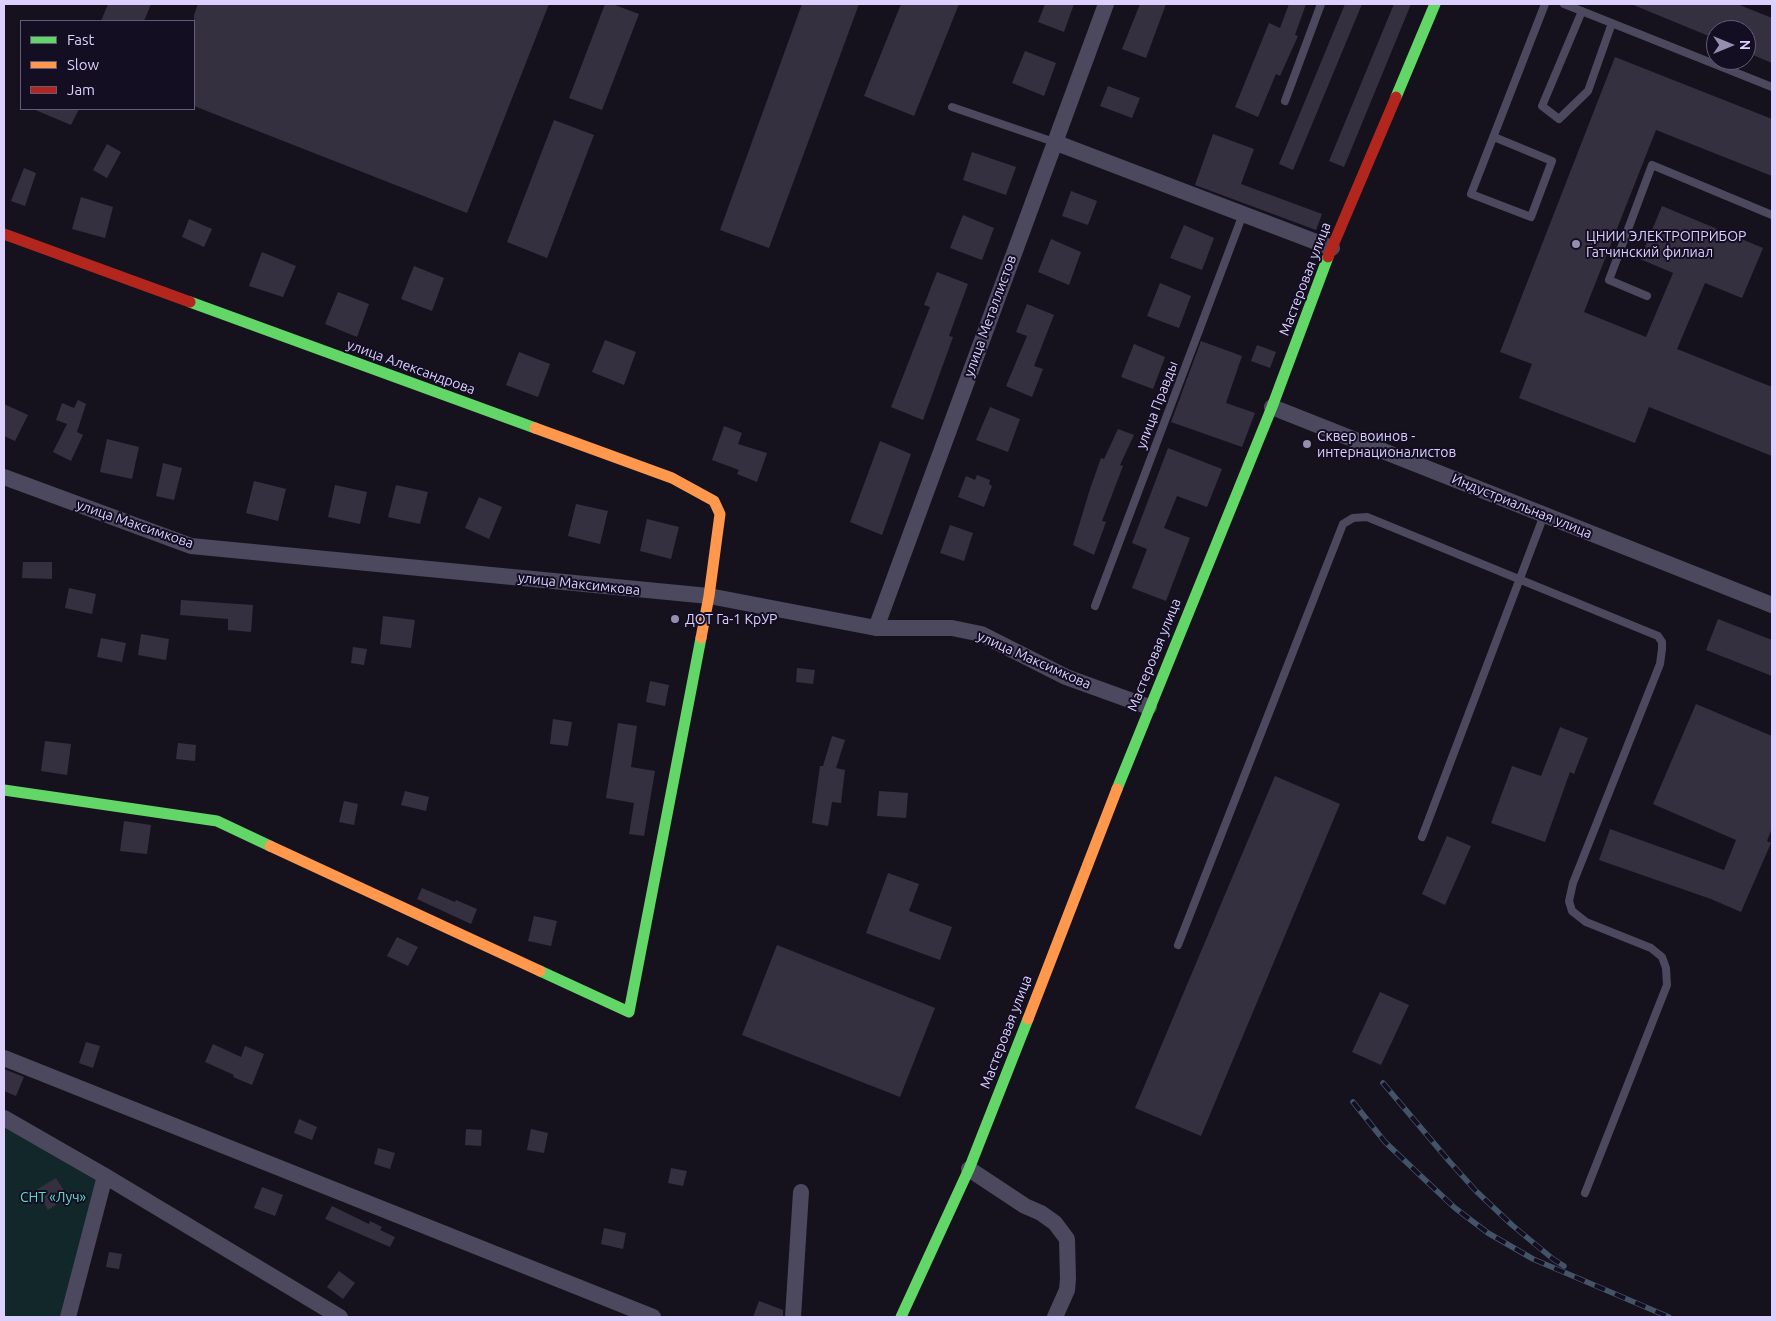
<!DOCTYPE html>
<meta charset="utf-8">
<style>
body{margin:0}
#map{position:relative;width:1776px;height:1321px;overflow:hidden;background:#16121d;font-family:Ubuntu,sans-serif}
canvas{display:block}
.frame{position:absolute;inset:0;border:5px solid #dbd0fe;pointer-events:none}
.legend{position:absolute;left:20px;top:20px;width:175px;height:90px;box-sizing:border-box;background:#140e22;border:1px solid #645c7a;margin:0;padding:6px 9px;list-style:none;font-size:15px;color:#dbd0fe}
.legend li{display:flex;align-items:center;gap:10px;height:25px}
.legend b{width:25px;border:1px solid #645c7a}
.north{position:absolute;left:1706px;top:20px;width:50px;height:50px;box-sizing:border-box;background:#140e22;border:1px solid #645c7a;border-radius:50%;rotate:90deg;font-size:14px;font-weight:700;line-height:20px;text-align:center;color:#dbd0fe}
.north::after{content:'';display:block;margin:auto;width:18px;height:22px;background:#968eaf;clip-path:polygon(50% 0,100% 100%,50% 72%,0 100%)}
</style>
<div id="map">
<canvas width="1776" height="1321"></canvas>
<div class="frame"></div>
<ul class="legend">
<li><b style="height:6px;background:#63d668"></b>Fast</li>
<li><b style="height:6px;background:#ff974d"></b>Slow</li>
<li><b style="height:6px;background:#b3261e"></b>Jam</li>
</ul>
<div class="north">N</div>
</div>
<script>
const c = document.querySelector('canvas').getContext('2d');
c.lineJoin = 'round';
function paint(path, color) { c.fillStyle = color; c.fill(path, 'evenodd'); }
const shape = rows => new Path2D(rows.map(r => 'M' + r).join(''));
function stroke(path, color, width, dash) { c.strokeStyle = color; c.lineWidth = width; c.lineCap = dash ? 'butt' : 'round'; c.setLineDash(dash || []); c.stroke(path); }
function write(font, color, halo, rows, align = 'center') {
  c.font = font + ' Ubuntu,sans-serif'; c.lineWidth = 4; c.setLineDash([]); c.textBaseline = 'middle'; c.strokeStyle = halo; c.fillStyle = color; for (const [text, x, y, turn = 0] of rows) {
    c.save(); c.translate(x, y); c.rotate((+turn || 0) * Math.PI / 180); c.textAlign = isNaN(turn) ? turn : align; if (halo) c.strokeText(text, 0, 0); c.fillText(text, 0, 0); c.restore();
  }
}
paint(shape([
 [4,1110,111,1171,73,1317,4,1317]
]), '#12272a');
paint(shape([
 [108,4,151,4,144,21,101,21],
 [198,4,549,4,467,213,194,106,194,15],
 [605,4,612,4,639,14,602,110,569,98],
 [802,4,859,4,769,248,720,230],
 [901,4,959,4,914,116,864,96],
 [1045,4,1074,4,1064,32,1038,22],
 [1140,4,1166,4,1146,58,1122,49],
 [1289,4,1306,4,1295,35,1298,36,1280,76,1276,74,1258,117,1235,107,1269,23,1280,28],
 [1345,4,1362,4,1293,170,1279,164],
 [1394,4,1411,4,1344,167,1329,161],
 [1631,4,1737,4,1772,18,1772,63,1746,52,1746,30,1716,30,1716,39],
 [1025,51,1056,63,1044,96,1012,83],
 [1615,57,1772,119,1772,176,1656,130,1584,312,1646,337,1673,273,1640,259,1662,206,1763,248,1742,298,1705,283,1677,349,1772,387,1772,456,1649,407,1635,443,1519,398,1532,364,1500,352],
 [1108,86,1140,98,1132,118,1100,106],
 [33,109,79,109,71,125],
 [554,120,594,135,547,258,507,242],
 [1213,134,1254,149,1241,184,1322,214,1316,230,1195,185],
 [107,144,121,152,107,178,93,170],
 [972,152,1016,167,1006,195,963,180],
 [24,168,36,173,25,206,11,201],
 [1071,191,1097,201,1088,225,1062,216],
 [81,197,113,207,105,238,72,229],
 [963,215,994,228,982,260,950,248],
 [189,219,212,229,204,247,182,237],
 [1184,225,1214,238,1202,270,1170,258],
 [1051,239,1081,252,1069,285,1038,272],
 [262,252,296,266,283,297,249,286],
 [414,266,444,278,432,311,401,299],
 [937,272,968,284,949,336,953,337,923,420,891,407,930,307,924,305],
 [1160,283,1191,296,1179,328,1147,316],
 [338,292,369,304,357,337,325,324],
 [1027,304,1054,315,1034,366,1043,369,1032,397,1006,386,1027,336,1016,332],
 [605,340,636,352,624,385,592,372],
 [1201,341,1242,356,1226,403,1255,413,1242,447,1171,422],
 [1134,344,1165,357,1153,389,1121,377],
 [1257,345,1276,352,1270,368,1251,361],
 [519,352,550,364,538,397,506,385],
 [78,400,86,404,77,432,83,435,71,461,53,452,67,424,56,420,62,403,74,408],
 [4,404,28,415,15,441,4,436],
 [990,407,1020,419,1008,452,976,440],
 [724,426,742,433,738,444,767,453,757,482,737,474,739,470,712,460],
 [1118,429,1134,435,1120,465,1123,466,1102,521,1106,522,1094,555,1073,545,1090,489,1101,458,1104,459],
 [107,439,139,447,132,479,100,472],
 [880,441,911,454,882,535,850,522],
 [1168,448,1222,469,1207,507,1177,496,1164,528,1190,538,1166,601,1132,588,1147,549,1132,543],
 [163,463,182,468,174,500,156,496],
 [977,475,990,480,989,484,992,486,984,507,958,497,966,476,975,480],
 [254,481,286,489,278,521,246,513],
 [335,485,367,492,360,524,328,517],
 [396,485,428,492,420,524,388,517],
 [479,497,502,507,489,539,465,528],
 [576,504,608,511,600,544,568,536],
 [647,519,679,527,671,559,640,551],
 [950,525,973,533,964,561,940,553],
 [23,562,52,562,52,579,22,578],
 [69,588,96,594,92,614,65,608],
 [181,600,253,605,251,632,228,630,228,619,180,615],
 [383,616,415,620,411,648,380,644],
 [1718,619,1772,640,1772,676,1706,650],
 [141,634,169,639,166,660,138,655],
 [101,638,126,643,122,662,97,657],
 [353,647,367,649,364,665,351,663],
 [797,668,815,670,813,684,796,682],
 [650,681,669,685,665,706,646,702],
 [1696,704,1772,736,1772,828,1767,841,1771,843,1741,912,1711,899,1599,860,1610,829,1724,870,1736,840,1653,804],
 [553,719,572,722,568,746,550,744],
 [618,723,637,726,631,767,655,771,644,836,629,834,634,803,606,798],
 [1560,727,1588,738,1574,774,1570,772,1545,842,1491,823,1512,766,1541,776],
 [832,736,845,740,836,768,845,770,841,803,832,802,828,826,812,823,820,766,823,766],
 [45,741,71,744,67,775,41,771],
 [178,743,196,745,195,761,176,759],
 [1275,776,1340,804,1201,1136,1135,1108],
 [405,791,429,797,426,811,401,805],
 [879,791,908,793,906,818,877,816],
 [344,801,358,804,354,825,339,822],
 [124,821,151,825,147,854,120,851],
 [1447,836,1471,846,1445,905,1422,894],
 [888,873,919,884,909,911,952,927,940,960,866,933],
 [422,888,455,902,456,900,477,909,471,924,417,899],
 [534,916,557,921,551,946,528,941],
 [397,937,418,947,408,966,387,956],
 [777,945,935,1008,900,1097,742,1035],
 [1380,992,1409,1005,1381,1065,1352,1052],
 [86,1042,100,1046,93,1068,79,1063],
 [213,1044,241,1057,245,1046,264,1054,252,1085,233,1077,234,1075,205,1062],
 [4,1069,24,1077,16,1096,4,1091],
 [299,1119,317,1127,312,1140,294,1133],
 [466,1129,482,1130,481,1146,465,1145],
 [531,1129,548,1133,544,1153,527,1150],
 [378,1148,395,1153,390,1169,374,1164],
 [671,1168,687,1171,683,1186,668,1183],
 [56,1178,68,1197,48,1210,36,1190],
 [262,1187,283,1195,275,1216,254,1208],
 [332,1206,369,1224,370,1221,382,1227,380,1230,395,1237,390,1247,325,1219],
 [604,1228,626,1233,623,1249,601,1244],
 [109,1252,122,1254,119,1269,106,1267],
 [339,1271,355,1283,343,1299,327,1287],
 [759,1301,783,1310,783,1317,753,1317]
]), '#343040');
stroke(shape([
 [1564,4,1772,87],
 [1582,11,1542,106,1559,119,1588,91,1612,23],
 [1285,101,1321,4],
 [952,107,1054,142],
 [1494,137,1552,161,1531,217,1471,194,1545,4],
 [1647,296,1609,280,1652,165,1772,215],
 [1095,606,1243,214],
 [1422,837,1544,515],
 [1178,945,1343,524,1353,518,1367,517,1658,636,1662,642,1662,649,1660,664,1573,883,1569,901,1572,911,1586,922,1651,948,1662,957,1666,968,1667,985,1585,1193]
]), '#4c485e', 8);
stroke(shape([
 [1054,142,1332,248],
 [1272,407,1772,605],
 [4,477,191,546,709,596,876,628,952,628,981,634,1066,677,1149,707],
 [876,628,1106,4],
 [4,1058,653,1317],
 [4,1118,105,1176,340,1317],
 [969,1169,1025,1206,1041,1213,1055,1223,1067,1239,1068,1279,1067,1290,1055,1317],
 [68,1317,105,1176],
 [793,1317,801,1192]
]), '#4c485e', 16);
stroke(shape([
 [1396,97,1435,4],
 [190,302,535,428],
 [1117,789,1272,407,1328,257],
 [4,790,217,821,270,846],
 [540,971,629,1012,701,638],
 [901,1317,969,1169,1028,1019]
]), '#63d668', 11);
stroke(shape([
 [535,428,672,478,714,501,720,514,709,596,701,638],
 [270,846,540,971],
 [1028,1019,1117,789]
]), '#ff974d', 11);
stroke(shape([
 [4,234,190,302],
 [1328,257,1396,97]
]), '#b3261e', 11);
const rail = shape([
 [1383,1083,1449,1161,1476,1191,1512,1225,1553,1259,1564,1266],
 [1353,1102,1385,1142,1422,1177,1455,1208,1488,1233,1533,1259,1669,1317]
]);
stroke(rail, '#445468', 5.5);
stroke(rail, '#140e22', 4, [11]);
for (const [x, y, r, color] of [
 [1576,244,5,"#968eaf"],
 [1307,444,5,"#968eaf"],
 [675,619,5,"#968eaf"]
]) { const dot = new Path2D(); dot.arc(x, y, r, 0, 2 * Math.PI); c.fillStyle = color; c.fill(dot); stroke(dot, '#140e22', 2); }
write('14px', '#dbd0fe', '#140e22', [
 ["ЦНИИ ЭЛЕКТРОПРИБОР",1586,236],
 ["Гатчинский филиал",1586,252],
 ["Сквер воинов -",1317,436],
 ["интернационалистов",1317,452],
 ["ДОТ Га-1 КрУР",685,619]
], 'left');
write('14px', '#dbd0fe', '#140e22', [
 ["Мастеровая улица",1305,279,-69],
 ["улица Металлистов",990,316,-70],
 ["улица Александрова",411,367,20],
 ["улица Правды",1157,405,-69],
 ["Индустриальная улица",1522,506,22],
 ["улица Максимкова",135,524,19],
 ["улица Максимкова",579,584,6],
 ["Мастеровая улица",1154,655,-68],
 ["улица Максимкова",1034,660,24],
 ["Мастеровая улица",1006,1032,-69]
]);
write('14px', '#5edcca', '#140e22', [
 ["СНТ «Луч»",53,1197]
]);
</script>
